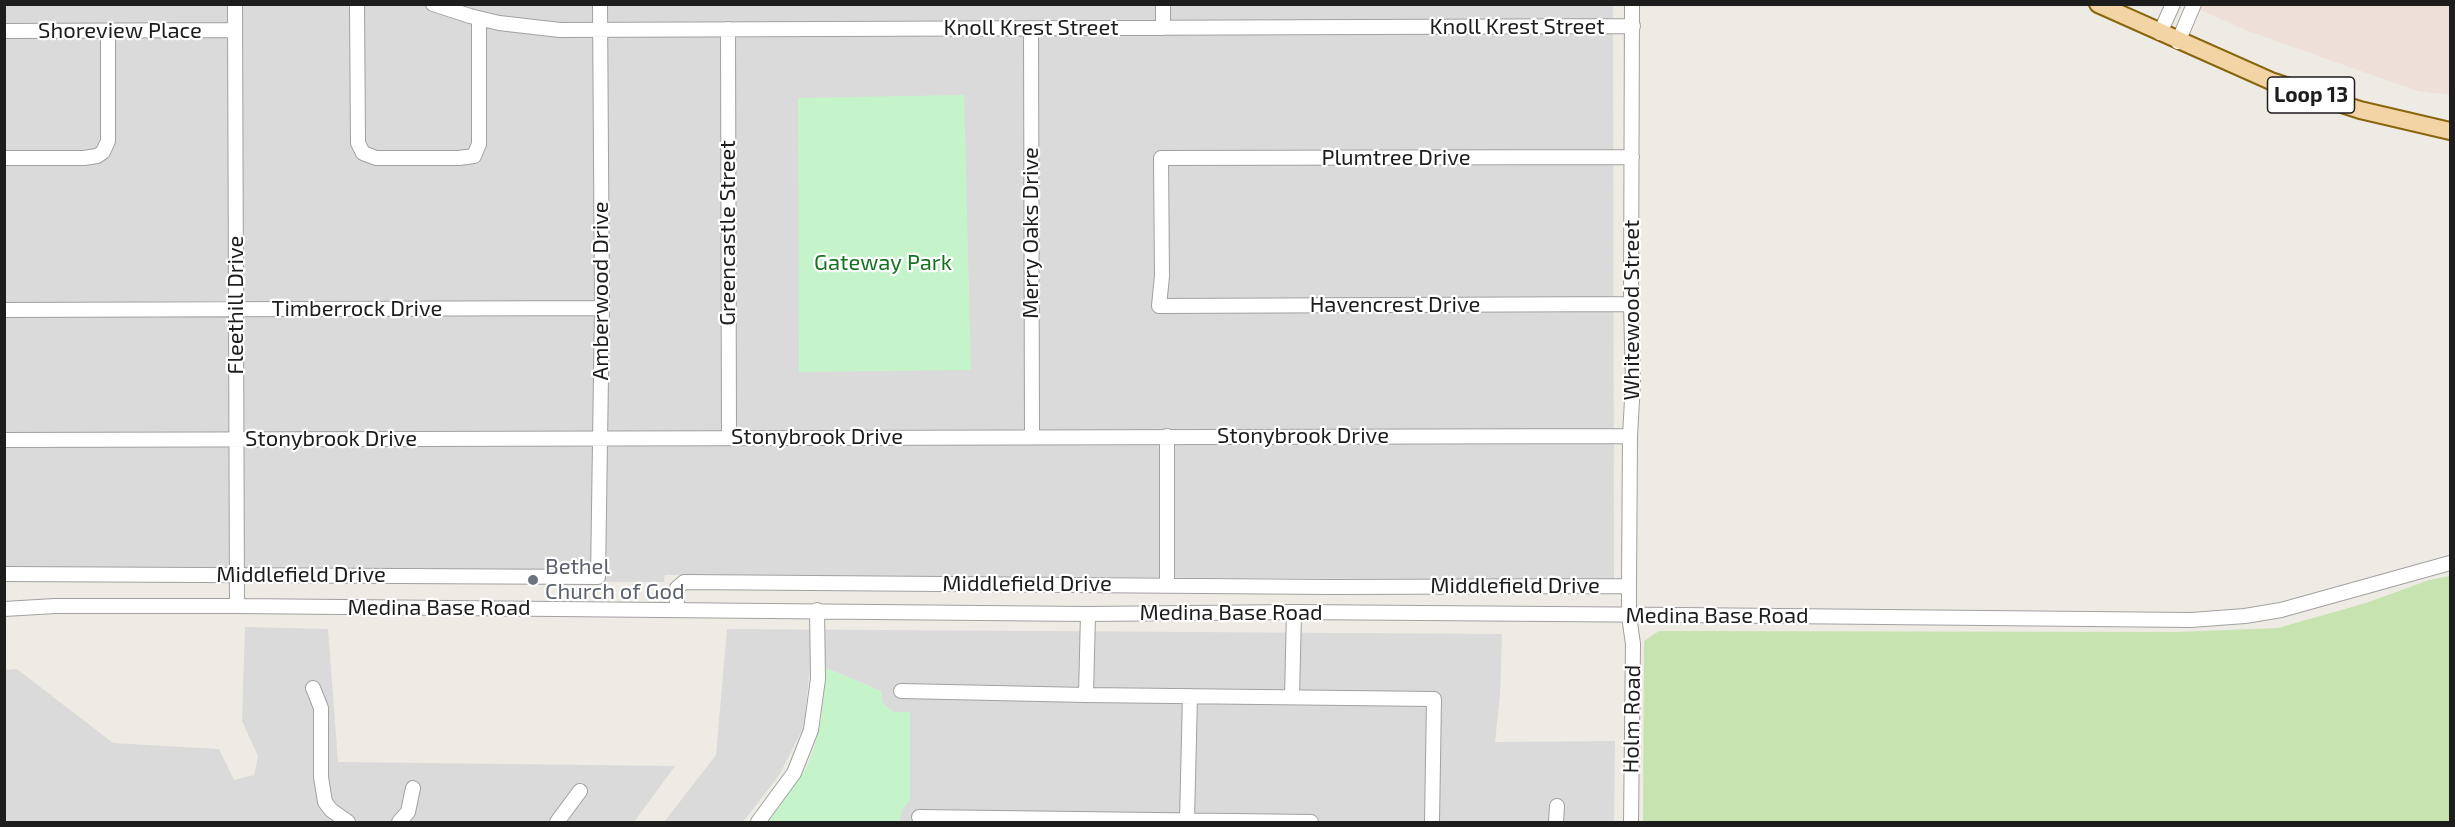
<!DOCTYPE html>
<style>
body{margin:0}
#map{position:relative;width:2455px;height:827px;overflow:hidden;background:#eeebe4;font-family:"Exo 2",sans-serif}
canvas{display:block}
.frame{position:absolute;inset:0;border:6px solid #1d1d1d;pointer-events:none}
</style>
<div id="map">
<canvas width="2455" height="827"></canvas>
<div class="frame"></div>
</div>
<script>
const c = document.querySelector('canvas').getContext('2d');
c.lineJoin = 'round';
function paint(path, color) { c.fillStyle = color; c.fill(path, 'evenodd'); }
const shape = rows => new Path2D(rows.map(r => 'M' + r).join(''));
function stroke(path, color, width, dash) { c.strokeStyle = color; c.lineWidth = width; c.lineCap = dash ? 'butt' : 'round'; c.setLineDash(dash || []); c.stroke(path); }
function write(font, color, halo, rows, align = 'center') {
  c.font = font + ' "Exo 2",sans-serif'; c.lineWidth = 4.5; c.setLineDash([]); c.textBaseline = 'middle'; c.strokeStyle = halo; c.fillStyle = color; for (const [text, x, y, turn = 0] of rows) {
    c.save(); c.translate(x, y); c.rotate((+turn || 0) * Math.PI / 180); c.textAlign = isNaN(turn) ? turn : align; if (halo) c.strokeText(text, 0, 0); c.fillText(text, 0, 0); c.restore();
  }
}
paint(shape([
 [5,5,1613,5,1614,580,665,575,664,582,5,580],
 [245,627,328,629,338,762,675,766,634,822,5,822,5,670,17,669,113,743,219,749,234,780,254,775,258,756,242,721],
 [727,629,1502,634,1500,695,1495,742,1615,741,1614,822,899,822,902,809,901,714,893,712,887,708,882,702,881,691,826,668,810,667,804,726,780,774,743,822,664,822,716,755]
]), '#dbdada');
paint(shape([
 [2189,5,2450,5,2450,95,2417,91,2248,31]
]), '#eedfd9');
paint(shape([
 [2450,576,2450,822,1643,822,1644,641,1659,631,2176,632,2278,628,2366,603,2429,580]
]), '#c7e3af');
paint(shape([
 [964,95,971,370,799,372,798,98],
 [826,668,881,691,882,702,893,712,910,712,910,800,902,809,899,822,768,822,806,768,813,751,821,721]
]), '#c5f4ca');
const minor = shape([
 [235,4,237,606],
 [357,4,358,143,363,153,376,158,459,158,474,156,479,144,479,19],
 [433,4,470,16,499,23,560,30,1633,26],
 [1031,28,1032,437],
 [1163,28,1163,4],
 [728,29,729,437],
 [4,31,235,30],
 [2160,33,2173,4],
 [2178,42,2194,4],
 [4,158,84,158,97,156,103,152,108,141,108,31],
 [1631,304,1159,306,1162,276,1161,158,1632,157],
 [4,310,602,308],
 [4,440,1630,436],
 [4,574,598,577,602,308,600,4],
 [1167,585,1167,436],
 [4,609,55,606,237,606,1088,614,1294,612,1678,615,2191,620,2245,616,2281,610,2450,563],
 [677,609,677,588,684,582,1332,587,1629,586],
 [313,688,321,708,321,777,325,802,331,810,348,822],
 [901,691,1086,695,1434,699,1432,822],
 [1086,695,1088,614],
 [1292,697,1294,612],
 [919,817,1311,822],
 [1187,820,1190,696],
 [399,822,408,812,413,788],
 [557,822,580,791],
 [758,822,794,773,811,730,818,679,817,610],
 [1556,822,1557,806],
 [1631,822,1633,644,1629,616,1629,586,1630,436,1633,382,1631,304,1632,4]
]);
const major = shape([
 [2098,4,2271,81,2360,110,2450,131]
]);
stroke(minor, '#a1a1a1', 16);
stroke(major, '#89650e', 20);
stroke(minor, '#fff', 14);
stroke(major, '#f3d4a4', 16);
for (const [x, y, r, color] of [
 [533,580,6,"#6b7280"]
]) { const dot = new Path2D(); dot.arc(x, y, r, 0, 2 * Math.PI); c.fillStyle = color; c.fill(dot); stroke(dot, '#fff', 2); }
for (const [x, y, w] of [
 [2311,95,87]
]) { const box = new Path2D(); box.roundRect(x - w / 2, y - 18, w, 36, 4.5); c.fillStyle = '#fff'; c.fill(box); stroke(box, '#1d1d1d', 1.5); }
write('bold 21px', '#1d1d1d', null, [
 ["Loop 13",2311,95]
]);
write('22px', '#1d1d1d', '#fff', [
 ["Knoll Krest Street",1517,27],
 ["Knoll Krest Street",1031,28],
 ["Shoreview Place",120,31],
 ["Plumtree Drive",1396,158],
 ["Greencastle Street",728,233,-90],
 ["Merry Oaks Drive",1031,233,-90],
 ["Amberwood Drive",601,291,-90],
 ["Fleethill Drive",236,305,-90],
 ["Havencrest Drive",1395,305],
 ["Timberrock Drive",357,309],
 ["Whitewood Street",1632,310,-90],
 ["Stonybrook Drive",1303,436],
 ["Stonybrook Drive",817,437],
 ["Stonybrook Drive",331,439],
 ["Middlefield Drive",301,575],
 ["Middlefield Drive",1027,584],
 ["Middlefield Drive",1515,586],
 ["Medina Base Road",439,608],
 ["Medina Base Road",1231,613],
 ["Medina Base Road",1717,616],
 ["Holm Road",1632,719,-89]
]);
write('22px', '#167121', '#fff', [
 ["Gateway Park",883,263]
]);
write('22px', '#5b616d', '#fff', [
 ["Bethel",545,567],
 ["Church of God",545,592]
], 'left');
</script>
